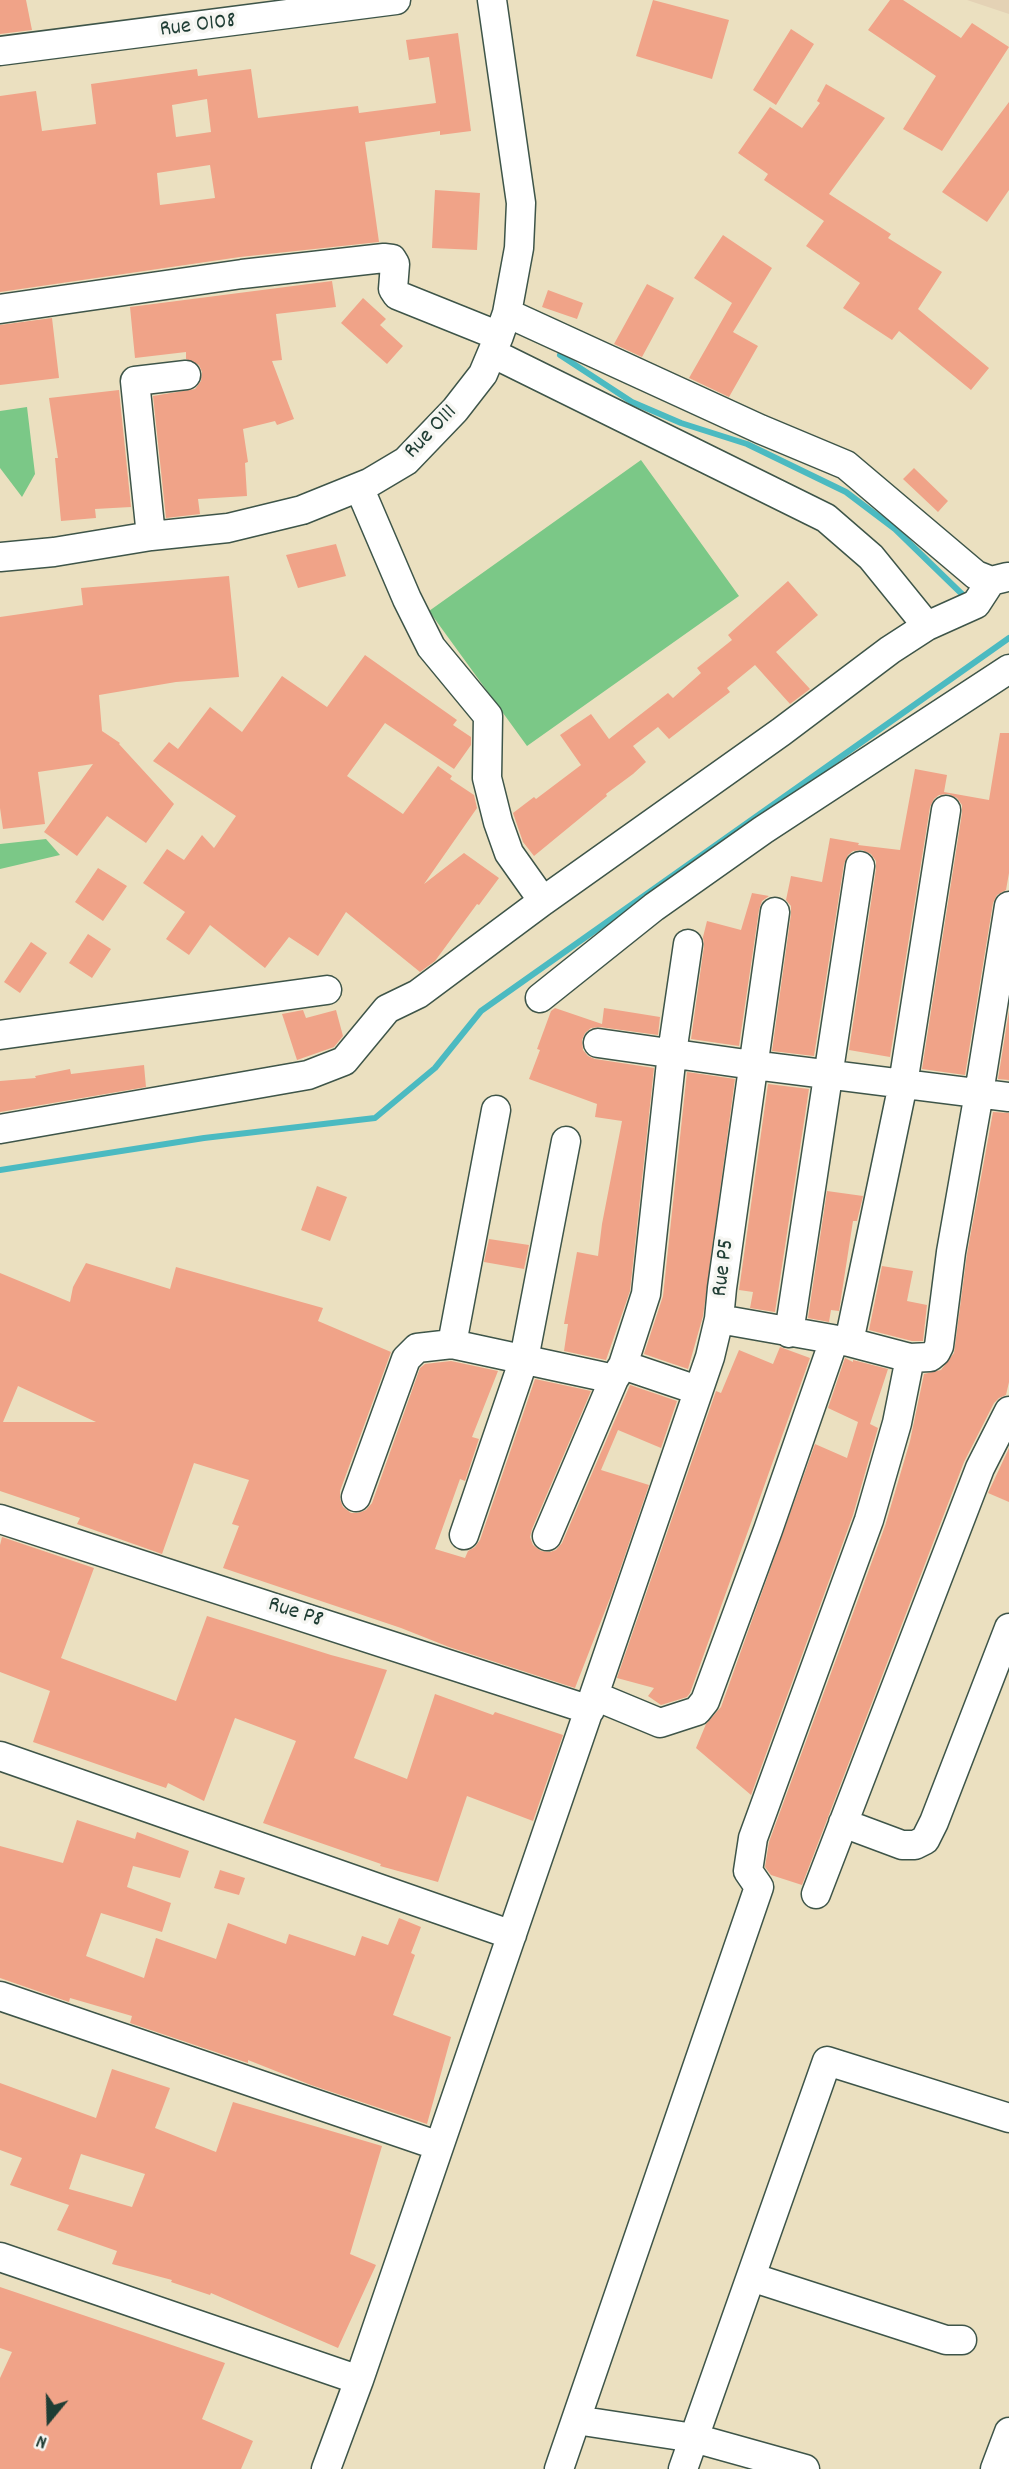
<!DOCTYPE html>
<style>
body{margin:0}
#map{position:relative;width:1009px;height:2469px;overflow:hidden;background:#ebe0c0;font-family:Dekko,sans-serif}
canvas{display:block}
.north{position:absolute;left:14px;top:2385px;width:70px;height:70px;-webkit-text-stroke:5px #f6f6f2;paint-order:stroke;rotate:199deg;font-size:19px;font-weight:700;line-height:28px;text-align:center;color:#1f3d34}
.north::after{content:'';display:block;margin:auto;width:24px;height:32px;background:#1f3d34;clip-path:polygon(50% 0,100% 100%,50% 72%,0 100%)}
</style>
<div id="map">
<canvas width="1009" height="2469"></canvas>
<div class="north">N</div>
</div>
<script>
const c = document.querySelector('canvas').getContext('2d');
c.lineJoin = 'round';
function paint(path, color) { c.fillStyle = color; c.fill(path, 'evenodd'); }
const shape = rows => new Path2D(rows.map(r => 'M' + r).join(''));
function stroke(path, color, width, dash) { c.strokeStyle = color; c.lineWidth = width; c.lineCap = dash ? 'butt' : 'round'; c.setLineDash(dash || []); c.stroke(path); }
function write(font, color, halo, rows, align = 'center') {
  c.font = font + ' Dekko,sans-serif'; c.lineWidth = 7; c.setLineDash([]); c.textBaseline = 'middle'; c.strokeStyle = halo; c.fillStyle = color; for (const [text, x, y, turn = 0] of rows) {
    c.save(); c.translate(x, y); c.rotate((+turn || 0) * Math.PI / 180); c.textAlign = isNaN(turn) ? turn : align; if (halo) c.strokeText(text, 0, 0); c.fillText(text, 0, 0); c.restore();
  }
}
paint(shape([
 [967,0,1009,0,1009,14]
]), '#e4d2b5');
paint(shape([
 [27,407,35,474,22,497,0,468,0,411],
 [641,460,739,596,527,746,429,611],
 [46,839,60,855,0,869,0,844]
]), '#7bc887');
stroke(shape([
 [560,355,632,402,681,423,747,444,846,492,895,529,965,597],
 [0,1170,204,1138,375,1118,435,1068,481,1011,1009,638]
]), '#4bbac1', 6);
paint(shape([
 [0,0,26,0,32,30,0,34],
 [653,0,729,20,712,79,636,56],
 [890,0,903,0,961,38,972,23,1009,47,942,151,903,129,936,76,868,30],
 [791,29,814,44,776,105,753,90],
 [458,33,471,131,440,135,440,131,365,142,379,242,240,257,0,292,0,96,36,91,42,131,96,124,91,84,197,69,198,76,251,69,258,118,358,106,359,113,436,103,429,57,409,60,406,40],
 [207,99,211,132,176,137,172,105],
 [210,165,215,198,160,205,157,173],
 [826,84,885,118,829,194,891,234,888,238,942,272,918,309,989,368,971,390,899,331,892,340,843,308,860,283,806,246,824,221,764,180,768,174,738,153,770,107,802,128,820,103,817,101],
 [1009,102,1009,190,987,222,942,192],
 [435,190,480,193,477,250,432,248],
 [723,235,772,268,733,332,758,346,729,397,689,378,732,303,694,278],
 [332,281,336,307,276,314,282,360,272,361,294,419,277,425,275,421,243,429,248,462,245,463,247,496,198,499,200,514,166,518,153,396,195,389,201,381,202,372,199,365,186,359,186,352,135,358,130,307],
 [647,284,674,298,642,357,614,344],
 [548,290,583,303,577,319,542,307],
 [363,298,386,319,380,325,403,346,387,364,341,323],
 [52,318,59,378,0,385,0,325],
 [119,390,131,507,95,509,96,518,61,521,55,458,58,458,49,398],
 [914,468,948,501,938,512,903,479],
 [336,544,346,576,298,588,286,555],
 [229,576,239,677,176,682,99,695,102,731,120,743,119,744,174,804,146,843,107,816,77,856,44,832,93,764,38,772,45,824,3,829,0,808,0,617,83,605,81,588],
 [788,581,818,615,776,652,810,689,790,704,755,665,727,688,730,692,669,739,658,727,633,746,646,762,633,774,606,794,607,796,534,856,523,842,513,813,534,797,536,799,581,765,560,735,591,714,609,739,668,693,673,698,701,673,697,668,732,640,728,635],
 [365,655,457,720,453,725,471,737,471,745,454,769,385,723,347,776,403,814,438,766,452,776,450,779,474,795,477,808,424,884,464,853,499,878,479,905,477,904,435,961,420,972,346,912,318,956,289,937,265,968,210,925,189,955,166,939,185,912,143,883,167,849,184,860,202,835,214,848,236,816,153,761,169,742,178,749,210,707,242,732,282,676,327,707],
 [1000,733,1009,733,1009,873,1006,890,997,895,993,903,965,1075,922,1069,962,813,962,805,957,798,948,794,939,795,934,799,930,807,890,1057,849,1050,876,869,876,861,871,854,862,850,853,851,848,855,844,864,814,1056,772,1051,791,914,791,906,786,900,791,876,822,882,830,838,859,843,858,845,900,850,915,769,947,775,944,792,989,800],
 [98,868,127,886,103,921,75,902],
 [752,893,769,896,762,901,759,910,739,1046,691,1039,704,946,703,937,707,921,741,930],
 [88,934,111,949,92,978,69,963],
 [31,942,47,953,20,993,4,982],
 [555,1008,602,1024,604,1008,660,1017,658,1035,600,1027,591,1028,585,1033,582,1040,583,1050,588,1056,595,1059,654,1068,630,1291,606,1360,564,1351,568,1324,564,1324,577,1252,598,1256,602,1224,622,1121,595,1117,597,1104,529,1079,540,1050,537,1049,551,1011],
 [303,1010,306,1018,336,1010,343,1036,334,1047,297,1060,282,1014],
 [1009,1011,1009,1080,998,1079],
 [144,1065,146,1087,0,1112,0,1081,36,1078,35,1076,70,1069,71,1074],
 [687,1072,735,1079,703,1316,688,1369,644,1354,663,1296],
 [768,1084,809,1089,775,1312,750,1308,753,1292,739,1290],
 [993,1112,1009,1113,1009,1382,1006,1395,999,1398,994,1403,964,1462,802,1885,771,1875,765,1867,769,1842,885,1526,910,1441,924,1374,941,1370,954,1353,967,1254],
 [317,1186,347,1197,330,1241,301,1230],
 [827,1191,863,1196,857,1221,853,1221,839,1311,831,1310,829,1322,808,1318],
 [489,1239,529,1245,524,1269,484,1262],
 [86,1263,170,1289,176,1267,323,1308,318,1321,391,1352,340,1491,340,1499,343,1507,351,1513,358,1513,366,1510,372,1503,420,1368,425,1364,451,1361,498,1371,472,1437,479,1439,465,1481,460,1479,435,1549,465,1558,468,1551,475,1547,480,1540,535,1379,591,1391,532,1529,530,1537,533,1545,541,1551,550,1552,556,1550,562,1543,630,1385,677,1401,661,1448,618,1430,601,1470,649,1485,612,1593,575,1688,449,1647,401,1628,223,1568,239,1526,232,1524,249,1480,194,1463,162,1554,77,1524,80,1518,0,1491,0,1273,70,1302,73,1287],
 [18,1386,96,1422,3,1422],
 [882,1266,913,1271,907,1301,927,1305,923,1341,912,1341,869,1330],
 [780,1347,810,1358,690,1693,687,1697,661,1705,648,1696,654,1688,617,1678,716,1391,721,1393,739,1350,773,1364],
 [845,1358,853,1362,853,1360,888,1369,870,1424,878,1428,853,1515,751,1795,696,1748,706,1724,721,1707,815,1444,847,1458,858,1422,828,1408],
 [1009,1448,1009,1502,988,1493],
 [2,1537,94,1568,61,1658,176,1701,207,1616,331,1655,387,1670,354,1758,407,1779,435,1694,493,1715,495,1712,563,1735,533,1821,467,1796,438,1882,380,1866,381,1864,263,1823,296,1741,235,1718,204,1801,168,1783,166,1788,33,1742,50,1691,0,1672,0,1545],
 [77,1820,135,1839,137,1832,189,1851,180,1878,133,1866,127,1887,171,1903,162,1932,101,1913,86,1956,144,1978,156,1938,216,1959,228,1923,286,1944,289,1934,355,1956,362,1936,388,1945,399,1918,421,1927,411,1953,415,1955,393,2015,451,2037,427,2124,311,2085,248,2060,248,2063,130,2023,132,2016,70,1998,69,2002,0,1978,0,1846,63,1863],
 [220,1870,245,1878,239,1895,214,1888],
 [112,2069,170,2088,155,2128,216,2152,233,2102,382,2146,350,2254,376,2265,338,2348,211,2293,210,2295,171,2282,172,2280,112,2264,117,2251,57,2230,69,2205,10,2185,22,2158,0,2150,0,2083,96,2118],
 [81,2154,145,2174,132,2207,69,2189],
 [0,2287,225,2363,202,2419,253,2441,241,2469,0,2469,0,2378,12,2352,0,2348]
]), '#f0a388');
const minor = shape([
 [0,51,396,0],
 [0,309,242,274,384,258,392,259,395,264,393,289,397,295,499,336],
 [507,313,760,429,846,465,976,575,991,581,1007,577],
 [492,353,826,518,871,557,927,626],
 [359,487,407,599,431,647,488,716,487,778,498,822,509,853,543,901],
 [151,536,135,381,186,375],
 [0,557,54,552,151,536,228,528,302,510,369,483,406,461,455,410,483,374,499,336,507,313,519,248,521,203,492,0],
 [540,998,654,907,763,830,1009,669],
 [0,1035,327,990],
 [598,1043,753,1065,1009,1097],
 [0,1129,308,1075,344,1061,387,1009,418,994,543,901,781,732,890,650,927,626,976,604,991,581],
 [719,1319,849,1342,910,1358,930,1357,936,1352,939,1346,951,1252,979,1093,1009,906],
 [789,1333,860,866],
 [849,1342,903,1084,946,810],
 [452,1344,496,1110],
 [623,1365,646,1294,672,1053,688,944],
 [356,1497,406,1359,417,1348,452,1344,614,1379,623,1365,697,1390],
 [0,1519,590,1710],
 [464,1535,524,1359,566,1141],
 [547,1536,614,1379],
 [595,1696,660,1723,697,1711,705,1701,768,1530,834,1340],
 [0,1756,512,1935],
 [843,1823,902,1845,915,1845,925,1840,934,1822,1009,1628],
 [816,1894,980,1468,1009,1411],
 [0,1996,439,2146],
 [0,2257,359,2380],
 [751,2277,946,2340,962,2340],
 [576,2420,694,2438,805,2469],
 [326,2469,359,2380,710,1357,719,1319,722,1288,775,912],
 [559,2469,759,1887,748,1871,753,1838,869,1520,897,1423,910,1358],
 [683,2469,827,2061,1009,2118],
 [995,2469,1009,2432]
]);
stroke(minor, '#3e5549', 31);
stroke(minor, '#fff', 28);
write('23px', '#1f3d34', '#f6f6f2', [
 ["Rue O108",198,27,-7],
 ["Rue O111",432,433,-46],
 ["Rue P5",725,1268,-83],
 ["Rue P8",295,1614,18]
]);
</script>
